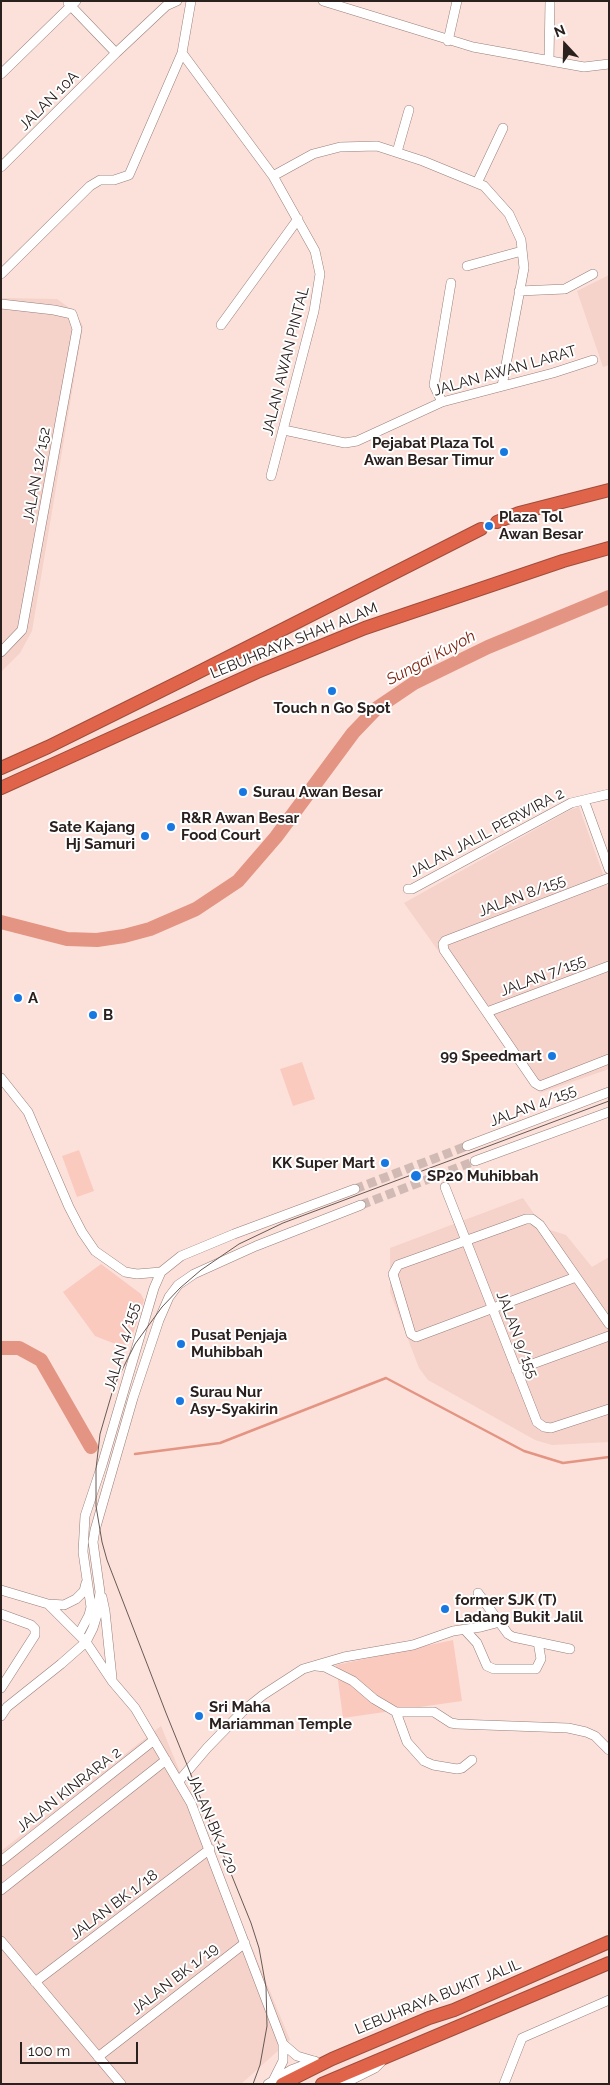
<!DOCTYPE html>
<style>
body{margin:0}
#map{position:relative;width:610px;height:2085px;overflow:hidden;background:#fce1da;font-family:Raleway,sans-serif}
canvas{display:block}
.frame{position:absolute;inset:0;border:2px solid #2a201e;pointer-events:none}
.north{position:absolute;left:540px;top:20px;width:50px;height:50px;-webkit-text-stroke:4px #fff;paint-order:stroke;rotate:339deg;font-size:14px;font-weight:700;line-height:20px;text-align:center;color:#2a201e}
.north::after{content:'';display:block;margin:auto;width:18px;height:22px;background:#2a201e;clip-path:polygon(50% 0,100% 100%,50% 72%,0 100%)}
.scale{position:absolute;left:20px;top:2042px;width:118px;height:22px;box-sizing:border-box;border:2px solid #2a201e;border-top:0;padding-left:6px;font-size:15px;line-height:18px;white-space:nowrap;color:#2a201e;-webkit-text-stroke:4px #fff;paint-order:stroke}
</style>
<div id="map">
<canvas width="610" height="2085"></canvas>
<div class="frame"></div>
<div class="north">N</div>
<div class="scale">100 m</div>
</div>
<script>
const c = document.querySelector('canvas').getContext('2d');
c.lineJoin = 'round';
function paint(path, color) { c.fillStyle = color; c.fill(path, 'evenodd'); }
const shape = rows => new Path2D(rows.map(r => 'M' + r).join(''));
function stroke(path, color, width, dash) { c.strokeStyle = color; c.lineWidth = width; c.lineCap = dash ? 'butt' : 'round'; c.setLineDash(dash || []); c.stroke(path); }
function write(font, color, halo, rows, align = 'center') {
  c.font = font + ' Raleway,sans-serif'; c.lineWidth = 4; c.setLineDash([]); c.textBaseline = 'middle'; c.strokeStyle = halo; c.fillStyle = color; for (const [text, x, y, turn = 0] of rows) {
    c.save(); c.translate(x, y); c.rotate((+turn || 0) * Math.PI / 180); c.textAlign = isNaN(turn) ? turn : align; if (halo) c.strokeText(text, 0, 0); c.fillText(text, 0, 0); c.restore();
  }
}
paint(shape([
 [609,275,609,365,603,367,577,291],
 [1,298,57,299,75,312,83,326,32,631,20,653,1,672],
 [579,807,609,891,609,1069,540,1093,404,903,570,810],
 [523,1198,544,1228,566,1235,592,1267,609,1257,609,1442,552,1445,535,1440,428,1380,419,1368,390,1292,390,1248],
 [161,1726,290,2040,241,2084,1,2084,1,1851]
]), '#f5d2ca');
paint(shape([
 [302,1062,315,1099,293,1106,280,1069],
 [79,1150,94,1191,77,1197,62,1156],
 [101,1264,141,1294,144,1300,131,1340,123,1347,95,1336,63,1292],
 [453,1640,462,1701,343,1718,336,1665]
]), '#facabf');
stroke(shape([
 [135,1454,220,1443,386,1378,524,1451,563,1463,609,1457]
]), '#e39482', 2.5);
stroke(shape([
 [1,922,67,939,97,940,124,936,150,929,196,909,238,881,276,837,353,733,377,708,414,683,488,647,609,597],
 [1,1348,19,1348,41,1360,91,1447]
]), '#e39482', 14);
stroke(shape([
 [355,1189,467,1146],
 [361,1205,475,1161]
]), '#d2bab4', 9, [9, 4.5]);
const minor = shape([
 [323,1,473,47,584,67,609,64],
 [68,3,116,53],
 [448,41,457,1],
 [182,53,273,176,315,251,320,274,314,311,271,476],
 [549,61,550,1],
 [1,74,76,1],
 [397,152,409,110],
 [1,167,116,53,166,6,177,1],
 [273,176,313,154,340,147,377,146,423,161,484,186,509,214,521,240,524,268,502,386],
 [477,183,503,128],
 [467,266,522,251],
 [1,274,90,186,100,180,114,180,129,175,182,53,191,1],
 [519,291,565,289,593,274],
 [1,304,54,310,72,314,77,329,22,630,1,652],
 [221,325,298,219],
 [442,402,434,385,451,283],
 [284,430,345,443,357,441,442,402,553,373,593,360],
 [584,800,609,869],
 [609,878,445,941,443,944,444,950,535,1083,540,1086,609,1059],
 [408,889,412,889,571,803,609,794],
 [487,1012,609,966],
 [1,1078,28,1112,69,1207,82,1232,95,1251,125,1272,137,1274,161,1272],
 [467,1146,609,1092],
 [475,1161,609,1112],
 [445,1187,537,1422,544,1427,551,1428,609,1409],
 [576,1277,416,1337,411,1334,393,1274,398,1265,526,1219,532,1219,540,1225,609,1324],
 [516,1370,609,1336],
 [1,1590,48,1604,86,1642,112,1681,135,1708,191,1803,283,2044,297,2056,314,2061],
 [478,1593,508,1634,513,1637,570,1649],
 [102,1597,105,1611,112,1678],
 [48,1604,64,1605,76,1599,84,1591,86,1583],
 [1,1614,31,1625,35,1629,35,1635,1,1688],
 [464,1629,477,1643,487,1666,494,1669,536,1669,541,1659,538,1642],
 [79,1634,89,1615,91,1607,83,1552,85,1516,102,1465,154,1288,161,1272,181,1256,234,1234,355,1189],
 [316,1666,325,1667,353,1681,374,1699,396,1712,434,1712,451,1723,457,1724,568,1728,586,1732,595,1736,609,1750],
 [396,1712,407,1742,424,1761,433,1765,457,1769,462,1768,472,1760],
 [1,1716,7,1707,61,1664,86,1642,93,1628,97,1615,100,1592,93,1542,95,1530,133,1398,159,1320,169,1297,178,1285,194,1274,256,1246,361,1205],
 [179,1781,207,1748,243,1711,263,1695,303,1669,344,1657,413,1645,453,1631,481,1627,500,1622],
 [1,1861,154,1740],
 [1,1890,166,1760],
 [1,1941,121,2084],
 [35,1982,210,1849],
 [98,2057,245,1943],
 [274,2079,283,2061,283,2044],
 [268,2084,291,2070,315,2061],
 [343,2084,375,2068,381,2062],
 [504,2084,522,2038,609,2000]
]);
const highway = shape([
 [497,522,519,513,609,490],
 [1,768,48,747,189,677,481,529],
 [1,788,257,672,365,628,563,561,609,548],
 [282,2084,332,2059,429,2018,454,2010,609,1942],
 [322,2084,609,1963]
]);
stroke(minor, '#967e79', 10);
stroke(highway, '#a04c3b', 14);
stroke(minor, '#fff', 9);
stroke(highway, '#e0644a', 12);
stroke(shape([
 [253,2084,260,2065,267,2026,266,1987,259,1948,251,1923,166,1713,107,1560,102,1542,96,1506,96,1469,100,1434,114,1386,135,1344,162,1307,180,1288,201,1270,239,1244,283,1223,609,1101]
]), '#685955', 1);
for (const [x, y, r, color] of [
 [504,452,5,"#1878e1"],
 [489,526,5,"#1878e1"],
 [332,691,5,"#1878e1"],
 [243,792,5,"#1878e1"],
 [171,827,5,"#1878e1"],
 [145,836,5,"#1878e1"],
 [18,998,5,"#1878e1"],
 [93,1015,5,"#1878e1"],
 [552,1056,5,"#1878e1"],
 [385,1163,5,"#1878e1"],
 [416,1176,6,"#1878e1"],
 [181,1344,5,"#1878e1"],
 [180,1401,5,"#1878e1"],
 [445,1609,5,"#1878e1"],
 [199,1716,5,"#1878e1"]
]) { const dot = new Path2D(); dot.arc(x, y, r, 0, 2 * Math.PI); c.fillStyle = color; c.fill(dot); stroke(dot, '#fff', 2); }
write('15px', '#2a201e', '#fff', [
 ["JALAN 10A",49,101,-45],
 ["JALAN AWAN PINTAL",286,361,-76],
 ["JALAN AWAN LARAT",505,371,-16],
 ["JALAN 12/152",37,475,-80],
 ["LEBUHRAYA SHAH ALAM",294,641,-22],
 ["JALAN JALIL PERWIRA 2",487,833,-28],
 ["JALAN 8/155",522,896,-21],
 ["JALAN 7/155",543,976,-21],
 ["JALAN 4/155",533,1106,-21],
 ["JALAN 9/155",517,1335,69],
 ["JALAN 4/155",122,1347,-74],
 ["JALAN KINRARA 2",69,1790,-38],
 ["JALAN BK 1/20",212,1824,67],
 ["JALAN BK 1/18",114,1905,-37],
 ["JALAN BK 1/19",175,1979,-38],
 ["LEBUHRAYA BUKIT JALIL",438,1997,-22]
]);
write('bold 15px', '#2a201e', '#fff', [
 ["Pejabat Plaza Tol",494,443,"right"],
 ["Awan Besar Timur",494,460,"right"],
 ["Plaza Tol",499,517],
 ["Awan Besar",499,534],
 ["Touch n Go Spot",332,708,"center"],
 ["Surau Awan Besar",253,792],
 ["R&R Awan Besar",181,818],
 ["Food Court",181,835],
 ["Sate Kajang",135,827,"right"],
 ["Hj Samuri",135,844,"right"],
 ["A",28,998],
 ["B",103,1015],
 ["99 Speedmart",542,1056,"right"],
 ["KK Super Mart",375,1163,"right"],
 ["SP20 Muhibbah",427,1176],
 ["Pusat Penjaja",191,1335],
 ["Muhibbah",191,1352],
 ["Surau Nur",190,1392],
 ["Asy-Syakirin",190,1409],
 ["former SJK (T)",455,1600],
 ["Ladang Bukit Jalil",455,1617],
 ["Sri Maha",209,1707],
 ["Mariamman Temple",209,1724]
], 'left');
write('italic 16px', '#791d09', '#fff', [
 ["Sungai Kuyoh",431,658,-28]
]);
</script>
